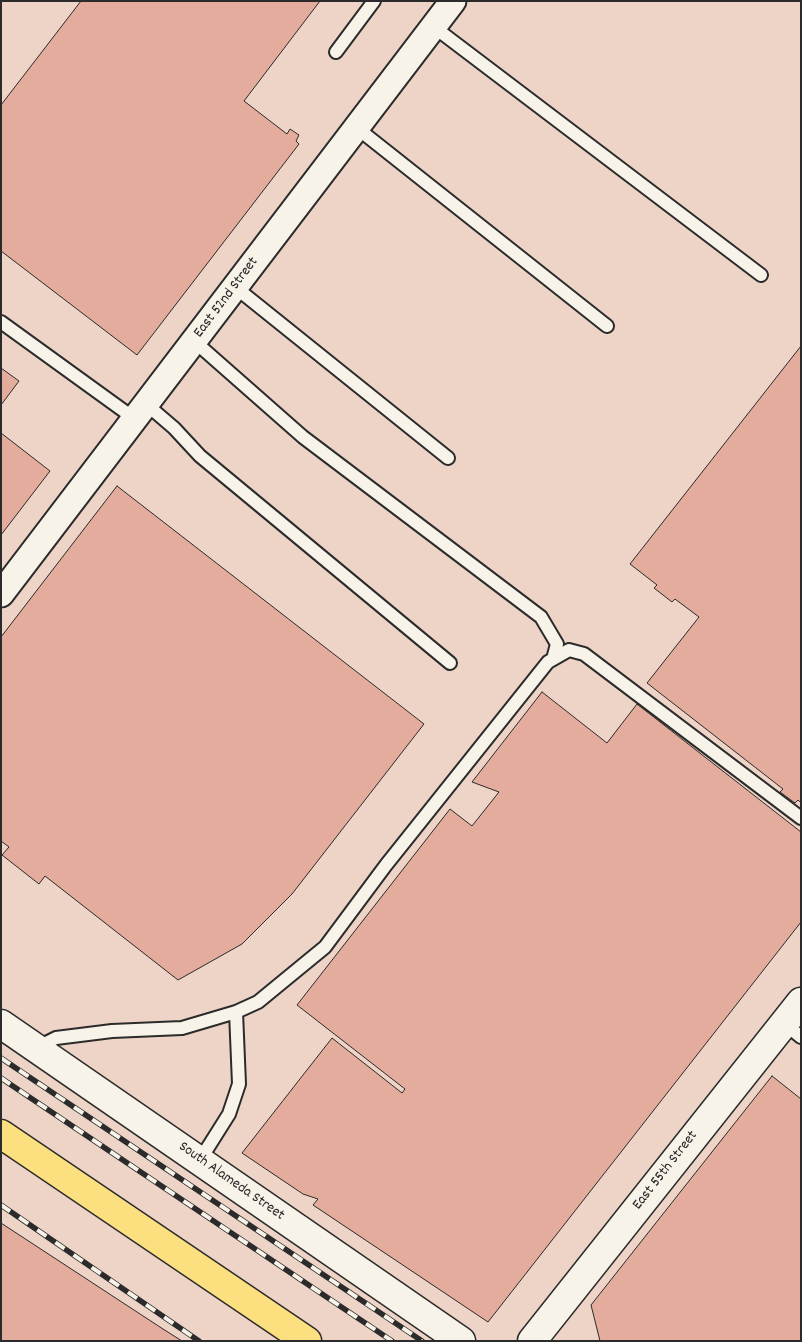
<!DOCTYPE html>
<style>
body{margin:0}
#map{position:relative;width:802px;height:1342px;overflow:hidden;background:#f3e5d9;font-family:Dekko,sans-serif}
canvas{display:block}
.frame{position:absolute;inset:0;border:2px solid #2b2b2b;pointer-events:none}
</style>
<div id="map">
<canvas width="802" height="1342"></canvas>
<div class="frame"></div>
</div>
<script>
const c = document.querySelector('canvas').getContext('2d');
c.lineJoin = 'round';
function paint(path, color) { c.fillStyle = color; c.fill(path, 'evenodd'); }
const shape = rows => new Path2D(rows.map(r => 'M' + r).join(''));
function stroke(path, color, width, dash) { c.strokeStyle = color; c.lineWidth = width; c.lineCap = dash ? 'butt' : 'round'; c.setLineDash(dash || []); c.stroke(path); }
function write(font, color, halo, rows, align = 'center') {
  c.font = font + ' Dekko,sans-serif'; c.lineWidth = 4; c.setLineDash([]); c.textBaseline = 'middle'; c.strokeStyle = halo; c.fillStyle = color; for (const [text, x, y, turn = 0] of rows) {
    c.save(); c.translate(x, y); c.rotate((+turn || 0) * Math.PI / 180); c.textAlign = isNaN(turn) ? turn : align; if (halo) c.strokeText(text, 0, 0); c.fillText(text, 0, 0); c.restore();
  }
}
paint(shape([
 [1,1,801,1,801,1341,1,1341]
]), '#eed4c7');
const building = shape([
 [81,1,320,1,244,101,287,134,290,129,299,135,296,141,299,144,137,355,1,251,1,105,81,1],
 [801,346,801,803,798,800,795,803,780,792,783,789,647,683,699,617,675,599,672,602,654,588,657,585,630,564,801,346],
 [1,368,19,381,1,405,1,368],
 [1,433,50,471,1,535,1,433],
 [117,486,424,724,292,894,242,944,178,980,45,876,39,884,2,855,9,847,1,841,1,637,117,486],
 [542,692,607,743,637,704,801,832,801,922,488,1322,313,1205,318,1199,303,1194,242,1153,332,1038,402,1093,405,1089,297,1005,450,809,472,826,499,792,472,782,542,692],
 [772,1076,801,1099,801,1341,600,1341,591,1305,772,1076],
 [1,1223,163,1329,182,1341,1,1341,1,1223]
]);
paint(building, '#e4ac9c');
stroke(building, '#2b2b2b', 1);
const service = shape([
 [434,27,761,275],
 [336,52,374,1],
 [357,128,607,326],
 [235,287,448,458],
 [1,322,135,419],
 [194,341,303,437,541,617,557,644,553,659],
 [146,404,174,428,200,456,450,663],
 [784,1023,801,1037],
 [36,1048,56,1038,112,1031,182,1028,236,1012,258,1002,325,947,386,865,548,662,569,650,584,654,801,818],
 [200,1160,229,1114,239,1084,236,1012]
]);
const minor = shape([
 [1,594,453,1]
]);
const tertiary = shape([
 [1,1024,461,1341],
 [532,1341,801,1002]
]);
const primary = shape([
 [1,1134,307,1341]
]);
stroke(service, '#2b2b2b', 16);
stroke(minor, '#2b2b2b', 29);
stroke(tertiary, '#2b2b2b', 31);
stroke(primary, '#2b2b2b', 31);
stroke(service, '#f7f3e8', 12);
stroke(minor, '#f7f3e8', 25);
stroke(tertiary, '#f7f3e8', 28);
stroke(primary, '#fce080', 28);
const rail = shape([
 [1,1058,422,1341],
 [1,1078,392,1341],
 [1,1205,199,1341]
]);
stroke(rail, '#2b2b2b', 5.5);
stroke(rail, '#f7f3e8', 4, [11]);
write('15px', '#2b2b2b', '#f7f3e8', [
 ["East 52nd Street",227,298,-53],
 ["East 55th Street",666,1171,-52],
 ["South Alameda Street",231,1182,35]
]);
</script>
